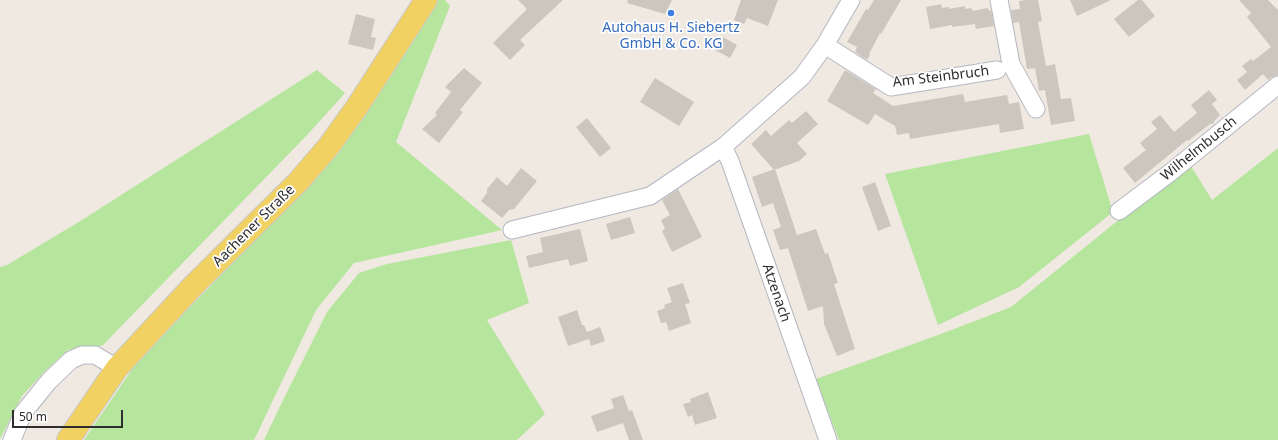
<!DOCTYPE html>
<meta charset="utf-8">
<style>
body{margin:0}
#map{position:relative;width:1278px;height:440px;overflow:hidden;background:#efe9e1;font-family:"Noto Sans",sans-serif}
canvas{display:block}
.scale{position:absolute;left:12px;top:410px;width:111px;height:18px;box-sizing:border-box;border:2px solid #2e2e2e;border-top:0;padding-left:5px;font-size:12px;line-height:14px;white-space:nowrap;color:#2e2e2e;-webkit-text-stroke:3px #fff;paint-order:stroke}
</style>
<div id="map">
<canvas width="1278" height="440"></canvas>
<div class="scale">50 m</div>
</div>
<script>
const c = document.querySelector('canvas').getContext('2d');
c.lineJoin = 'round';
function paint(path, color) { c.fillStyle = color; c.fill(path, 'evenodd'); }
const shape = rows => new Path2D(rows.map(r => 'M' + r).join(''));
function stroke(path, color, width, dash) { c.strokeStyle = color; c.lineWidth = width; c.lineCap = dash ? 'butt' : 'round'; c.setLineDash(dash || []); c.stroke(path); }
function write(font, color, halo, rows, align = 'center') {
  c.font = font + ' "Noto Sans",sans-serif'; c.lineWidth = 3.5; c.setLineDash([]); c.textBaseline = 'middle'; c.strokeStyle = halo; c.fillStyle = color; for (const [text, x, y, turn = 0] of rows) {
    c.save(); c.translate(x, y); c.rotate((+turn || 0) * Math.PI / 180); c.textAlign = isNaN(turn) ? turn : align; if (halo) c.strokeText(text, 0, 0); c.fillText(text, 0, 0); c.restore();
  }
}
paint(shape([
 [434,0,445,0,450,6,396,142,502,230,354,263,316,310,254,440,84,440,137,362,339,153],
 [317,70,345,93,308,134,102,346,85,346,68,350,43,373,22,396,0,439,0,267,7,265,82,220],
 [1089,134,1113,212,1019,287,938,325,885,174],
 [1278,148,1278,440,839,440,816,379,941,334,1011,307,1189,163,1212,200],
 [511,240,529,303,487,320,545,414,517,440,264,440,284,398,327,312,359,273,387,264]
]), '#b6e59e');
paint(shape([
 [518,0,563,0,520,40,525,45,510,60,493,43,527,9],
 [628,0,672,0,665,14,627,3],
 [741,0,778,0,768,26,747,18,744,24,734,20],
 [874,0,901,0,881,34,880,33,869,54,870,55,867,60,855,52,857,47,847,42,866,9,868,10],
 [1026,0,1038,0,1042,21,1038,22,1046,66,1055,64,1061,99,1071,98,1075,121,1051,125,1045,90,1039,91,1035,68,1037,68,1027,69,1019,22,1013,23,1011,10,1020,9,1019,1],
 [1070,0,1111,0,1077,16],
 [1138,0,1142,0,1155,16,1129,37,1114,19],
 [1239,0,1268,0,1278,10,1278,75,1272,77,1268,80,1263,74,1245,90,1237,80,1247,72,1242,66,1251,59,1253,61,1271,47,1247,17,1251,13],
 [941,4,942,8,949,7,949,9,965,6,965,9,972,8,972,11,988,8,989,11,991,10,994,26,976,29,975,24,952,27,952,25,930,29,926,7],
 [356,14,375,19,371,37,376,38,373,50,348,44],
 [723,37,737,45,730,58,715,50],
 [464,68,482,83,460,110,463,112,439,143,422,129,437,115,435,113,451,92,445,87],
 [845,70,876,89,873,93,893,106,963,94,965,102,1007,95,1009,104,1019,102,1024,129,1000,133,999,124,910,139,909,133,897,135,895,126,875,114,868,125,827,101],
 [655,78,694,102,679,126,640,102],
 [1209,90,1217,100,1212,104,1220,115,1215,120,1213,124,1210,124,1188,141,1187,140,1135,183,1123,168,1146,150,1140,143,1157,129,1151,122,1160,115,1174,132,1197,113,1191,105],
 [806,111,818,124,797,143,807,154,799,161,774,170,751,144,766,130,771,136,789,120,792,123],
 [587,118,611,148,600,157,576,127],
 [521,168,537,181,514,209,509,210,502,218,481,201,487,193,487,189,497,177,507,186],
 [775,169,797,235,816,229,825,254,828,253,838,283,834,284,855,349,837,356,824,324,823,306,808,311,788,248,780,250,773,230,781,227,773,203,762,207,752,177],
 [875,182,891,226,878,231,862,187],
 [678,189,702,237,672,252,662,231,665,229,661,220,670,215,662,200],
 [630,217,635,233,611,240,606,224],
 [580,229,588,261,570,266,568,259,529,268,526,256,543,252,540,238],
 [683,283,690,303,685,304,691,323,669,331,666,322,661,323,657,311,665,308,664,305,672,302,667,288],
 [577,310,582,325,584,325,587,332,600,327,605,341,591,346,589,339,568,346,558,317],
 [708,392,717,418,695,425,692,415,688,417,683,404,691,402,690,399],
 [623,395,629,411,632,410,643,440,629,440,623,423,597,432,591,416,614,408,611,399]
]), '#cbc7bf');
const minor = shape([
 [999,0,1011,64,1036,109],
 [825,45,891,87,997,70],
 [723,147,730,161,828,440],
 [1119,211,1171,172,1278,85],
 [512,230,650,196,723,147,802,77,825,45,851,0],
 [12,440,23,413,49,381,71,360,82,355,95,355,117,368]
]);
const major = shape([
 [68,440,117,368,194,285,298,182,329,146,357,107,426,0]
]);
stroke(minor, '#b4b7c1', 19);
stroke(major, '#c9c9c9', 24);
stroke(minor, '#fff', 17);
stroke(major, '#f2d163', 22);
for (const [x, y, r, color] of [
 [671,13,4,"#3f7fe0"]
]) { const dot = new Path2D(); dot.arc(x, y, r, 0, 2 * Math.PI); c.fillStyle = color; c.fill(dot); stroke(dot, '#fff', 1.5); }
write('14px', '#366cbe', '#fff', [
 ["Autohaus H. Siebertz",671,28],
 ["GmbH & Co. KG",671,44]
]);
write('14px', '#2e2e2e', '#fff', [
 ["Am Steinbruch",941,77,-7],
 ["Wilhelmbusch",1199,149,-39],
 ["Aachener Straße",254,226,-45],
 ["Atzenach",776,293,71]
]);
</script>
